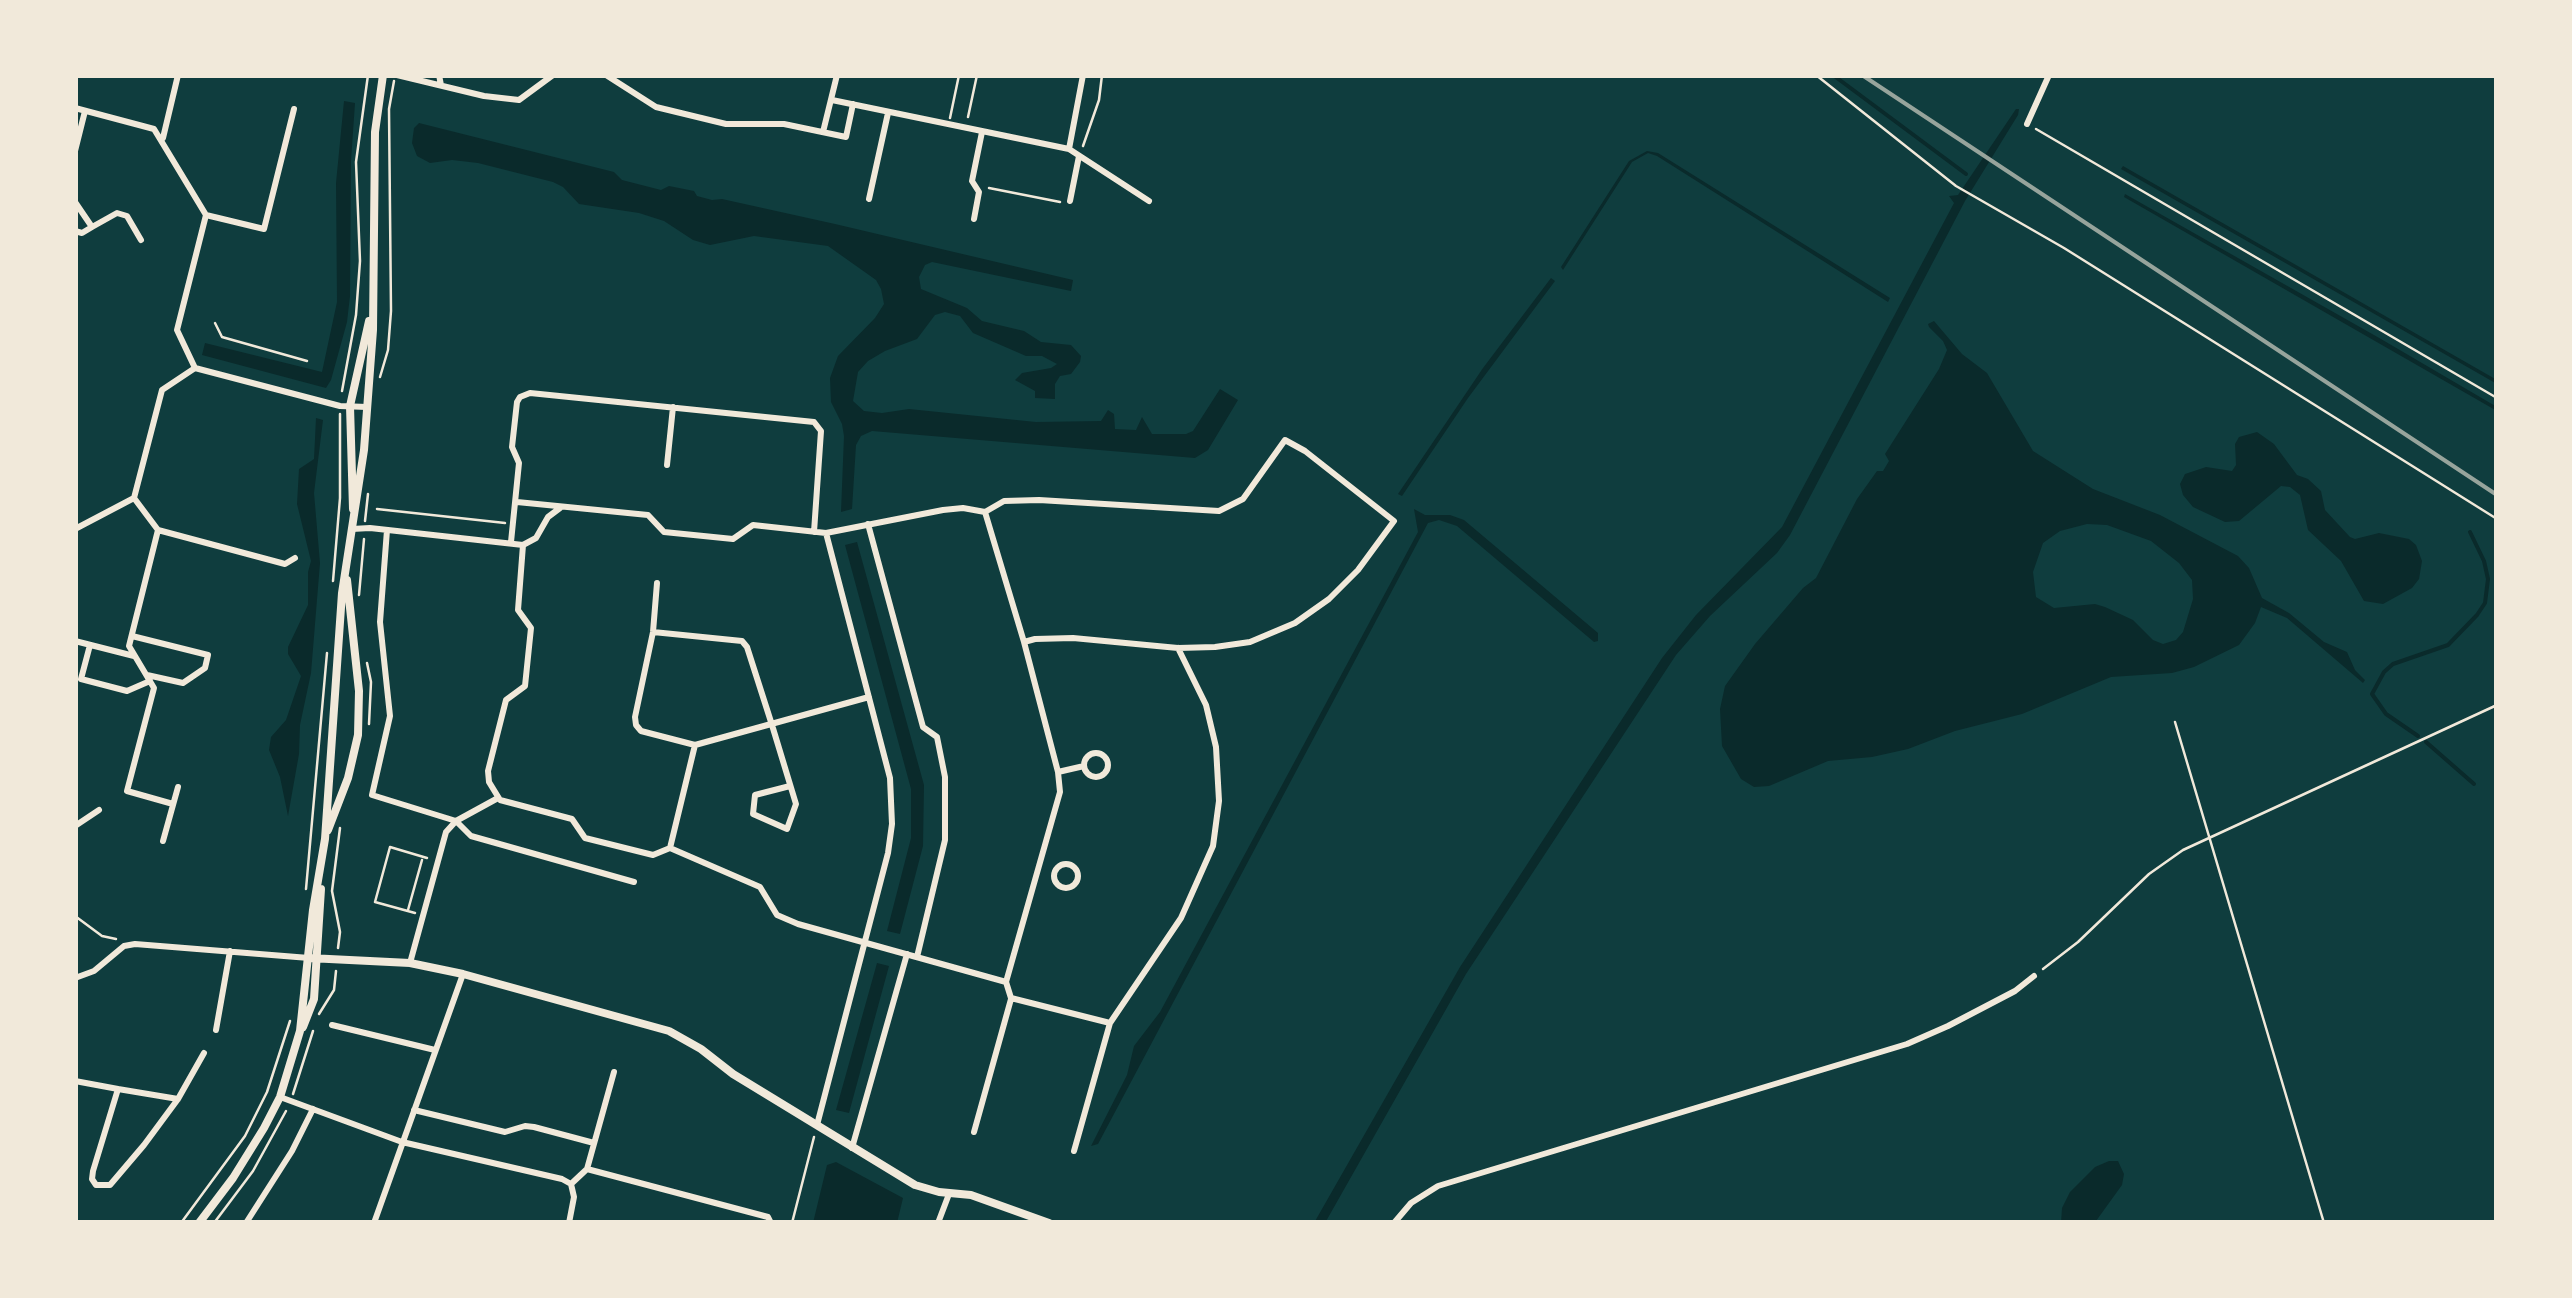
<!DOCTYPE html>
<style>
body{margin:0}
#map{position:relative;width:2572px;height:1298px;overflow:hidden;background:#0f3d3e;font-family:"Work Sans",sans-serif}
canvas{display:block}
.frame{position:absolute;inset:0;border:78px solid #f1e9da;pointer-events:none}
</style>
<div id="map">
<canvas width="2572" height="1298"></canvas>
<div class="frame"></div>
</div>
<script>
const c = document.querySelector('canvas').getContext('2d');
c.lineJoin = 'round';
function paint(path, color) { c.fillStyle = color; c.fill(path, 'evenodd'); }
const shape = rows => new Path2D(rows.map(r => 'M' + r).join(''));
function stroke(path, color, width, dash) { c.strokeStyle = color; c.lineWidth = width; c.lineCap = dash ? 'butt' : 'round'; c.setLineDash(dash || []); c.stroke(path); }
paint(shape([
 [344,101,355,103,351,161,350,296,347,322,331,380,326,388,202,355,205,343,322,372,337,302,336,183],
 [2016,109,2019,109,2018,115,1965,201,1790,535,1777,553,1710,616,1676,655,1466,974,1325,1223,1314,1223,1460,967,1662,658,1696,615,1782,527,1954,203,1949,196,1958,195],
 [419,123,614,172,622,180,661,190,669,186,694,191,697,196,712,200,722,199,835,224,1073,280,1071,291,932,262,925,265,919,277,921,289,967,308,982,321,1024,331,1041,342,1071,345,1081,356,1080,362,1071,374,1060,376,1055,384,1055,399,1035,398,1035,391,1015,380,1022,373,1051,368,1057,364,1042,356,1026,356,973,333,960,316,945,312,935,315,917,339,885,351,868,361,858,372,853,401,864,411,882,413,909,409,1036,422,1101,421,1108,410,1114,414,1115,429,1136,430,1142,417,1152,434,1186,434,1193,431,1220,389,1238,400,1208,450,1195,458,872,431,861,436,856,445,852,509,841,512,844,436,842,424,831,402,830,378,838,356,875,318,884,304,881,289,876,280,828,246,754,236,710,245,693,240,664,221,639,213,579,204,563,187,553,182,478,163,452,160,430,163,417,156,412,143,414,128],
 [1647,151,1658,153,1890,298,1888,302,1657,156,1648,153,1632,162,1563,270,1561,267,1629,161],
 [2123,166,2497,380,2497,384,2121,169],
 [2125,194,2381,339,2497,407,2497,411,2124,197],
 [1551,278,1555,281,1468,398,1402,496,1398,494,1483,368],
 [1934,321,1962,354,1987,373,2033,451,2093,489,2160,515,2238,556,2249,568,2262,598,2289,613,2324,642,2347,652,2355,670,2365,680,2363,683,2287,618,2261,607,2255,623,2239,645,2194,667,2172,673,2111,677,2022,714,1955,731,1908,749,1872,757,1828,761,1769,786,1754,787,1741,779,1722,746,1720,709,1725,686,1755,644,1803,588,1816,578,1857,499,1877,471,1883,471,1889,461,1885,454,1939,369,1947,350,1943,341,1929,327,1928,324],
 [2087,524,2107,525,2151,541,2179,563,2192,580,2193,599,2183,632,2176,640,2163,644,2153,640,2133,620,2105,607,2095,604,2054,608,2036,597,2033,572,2043,543,2060,531],
 [316,418,323,420,314,493,320,563,311,673,300,725,299,754,288,816,280,777,269,750,271,737,286,720,301,676,288,654,288,647,308,605,308,572,311,561,297,504,299,469,314,459],
 [2257,432,2274,444,2297,475,2308,479,2321,491,2325,510,2350,537,2355,539,2379,533,2409,539,2416,545,2422,561,2419,579,2412,588,2383,604,2364,601,2341,561,2308,530,2300,495,2290,487,2281,486,2239,521,2225,522,2193,507,2183,495,2180,484,2185,474,2206,467,2232,471,2236,465,2235,444,2239,437],
 [1414,509,1425,515,1450,515,1464,520,1598,633,1598,641,1594,642,1457,526,1439,520,1428,523,1098,1144,1091,1146,1127,1075,1134,1046,1160,1012,1418,532],
 [857,542,924,785,923,846,900,934,887,931,911,838,911,789,845,545],
 [877,963,889,966,849,1113,836,1110],
 [2109,1161,2118,1161,2124,1174,2122,1185,2096,1221,2061,1223,2062,1208,2070,1192,2095,1167],
 [836,1162,903,1198,897,1223,813,1223,827,1165]
]), '#0a2a2b');
stroke(shape([
 [1833,75,1966,174],
 [2418,736,2386,714,2372,694,2384,672,2393,664,2448,645,2477,615,2485,603,2488,579,2484,561,2470,532],
 [2426,742,2474,784]
]), '#0a2a2b', 4);
stroke(shape([
 [1816,75,1956,186,2064,248,2497,519],
 [968,117,977,75],
 [950,118,959,75],
 [2036,129,2497,398],
 [1083,146,1099,100,1102,75],
 [989,188,1060,202],
 [215,323,222,337,307,361],
 [380,377,388,350,391,311,389,109,394,81],
 [342,391,356,315,360,261,356,162,368,75],
 [377,509,505,523],
 [365,521,368,494],
 [333,581,340,498,340,414],
 [359,595,364,539],
 [367,663,371,682,369,724],
 [2175,722,2324,1223],
 [306,889,327,653],
 [408,910,422,860],
 [415,913,375,902,390,847,427,858],
 [75,916,102,936,116,939],
 [338,948,340,932,332,891,340,828],
 [2043,969,2078,942,2149,874,2183,850,2497,705],
 [319,1014,334,990,336,971],
 [293,1094,313,1031],
 [181,1223,245,1136,267,1092,290,1021],
 [214,1223,253,1171,286,1111],
 [792,1223,814,1137]
]), '#f1e9da', 2.5);
stroke(shape([
 [397,75,484,96,519,100,553,75],
 [439,75,441,85],
 [606,75,656,107,726,124,784,124,846,137,853,104],
 [832,100,1069,149,1083,75],
 [75,108,154,129,206,215,177,330,195,368],
 [2027,124,2049,75],
 [823,132,837,75],
 [163,138,178,75],
 [1069,149,1149,201],
 [75,151,85,111],
 [869,199,888,113],
 [1070,201,1079,156],
 [75,202,92,227,82,233,75,231],
 [206,215,264,229,294,109],
 [974,219,979,192,972,181,982,132],
 [92,227,117,213,127,216,141,240],
 [667,465,673,407],
 [134,498,158,530,129,646,154,688,127,791,173,804],
 [517,502,648,515,664,532,733,539,753,525,826,533,943,510,963,508,985,512],
 [985,512,1004,501,1039,500,1219,511,1243,499,1285,440,1305,451,1394,521,1358,570,1329,599,1295,623,1250,642,1215,647,1178,648,1073,638,1035,639,1024,642],
 [985,512,1024,642,1058,772,1060,792,1006,982,1011,998],
 [868,524,923,727,937,737,945,777,945,840,917,957],
 [75,529,134,498,162,390,195,368,340,406,367,407],
 [352,529,370,528,523,545,536,538,548,517,560,508],
 [158,530,285,564,295,558],
 [387,530,380,622,390,716,372,795,456,821,446,832,410,963],
 [511,542,519,463,512,447,517,402,520,397,530,393,814,422,821,431,814,532],
 [523,545,518,610,531,628,525,686,506,700,488,771,489,782,500,800,572,819,585,838,653,855,670,848,760,887,777,915,798,924,1006,982],
 [657,583,653,632,635,717,636,725,641,731,695,745,869,697],
 [653,632,742,641,747,647,772,725,796,804,787,829,753,814,755,795,790,786],
 [132,636,208,655,205,668,183,683,147,675],
 [75,641,134,656],
 [90,645,81,679,127,691,150,681],
 '1084 765a12 12 0 1 1 24 0a12 12 0 1 1-24 0Z',
 [1058,772,1084,766],
 [498,798,456,821,471,836,634,882],
 [75,826,99,810],
 [163,841,178,787],
 [670,848,695,745],
 '1054 876a12 12 0 1 1 24 0a12 12 0 1 1-24 0Z',
 [75,978,94,971,124,946,135,944,309,958],
 [1011,998,1110,1023],
 [332,1025,435,1050],
 [216,1030,230,951],
 [75,1081,118,1089],
 [280,1097,402,1142,562,1179,571,1184,574,1197,569,1223],
 [178,1099,118,1089,93,1171,92,1179,96,1185,110,1185,144,1145,178,1099,204,1053],
 [414,1110,505,1132,525,1126,534,1127,594,1143],
 [817,1125,888,853,892,824,890,778,826,533],
 [974,1132,1011,999],
 [852,1148,907,954],
 [1074,1151,1110,1023,1181,918,1213,846,1219,801,1216,747,1206,705,1178,648],
 [587,1169,768,1217,771,1223],
 [571,1184,587,1169,614,1072],
 [246,1223,292,1151,313,1109],
 [374,1223,463,974],
 [938,1223,949,1194],
 [1394,1223,1411,1203,1438,1186,1907,1044,1948,1026,2015,991,2034,976]
]), '#f1e9da', 6);
stroke(shape([
 [353,509,350,406,369,321],
 [328,830,348,778,358,735,359,691,347,580],
 [309,958,410,963,463,974,669,1031,701,1049,733,1074,915,1185,939,1192,971,1195,1049,1223],
 [303,1027,314,999,321,889],
 [199,1223,233,1178,264,1128,280,1097,300,1031,313,910,325,839,342,593,364,450,373,330,375,132,383,75]
]), '#f1e9da', 8);
stroke(shape([
 [1862,75,2497,495]
]), '#97a49c', 4);
</script>
